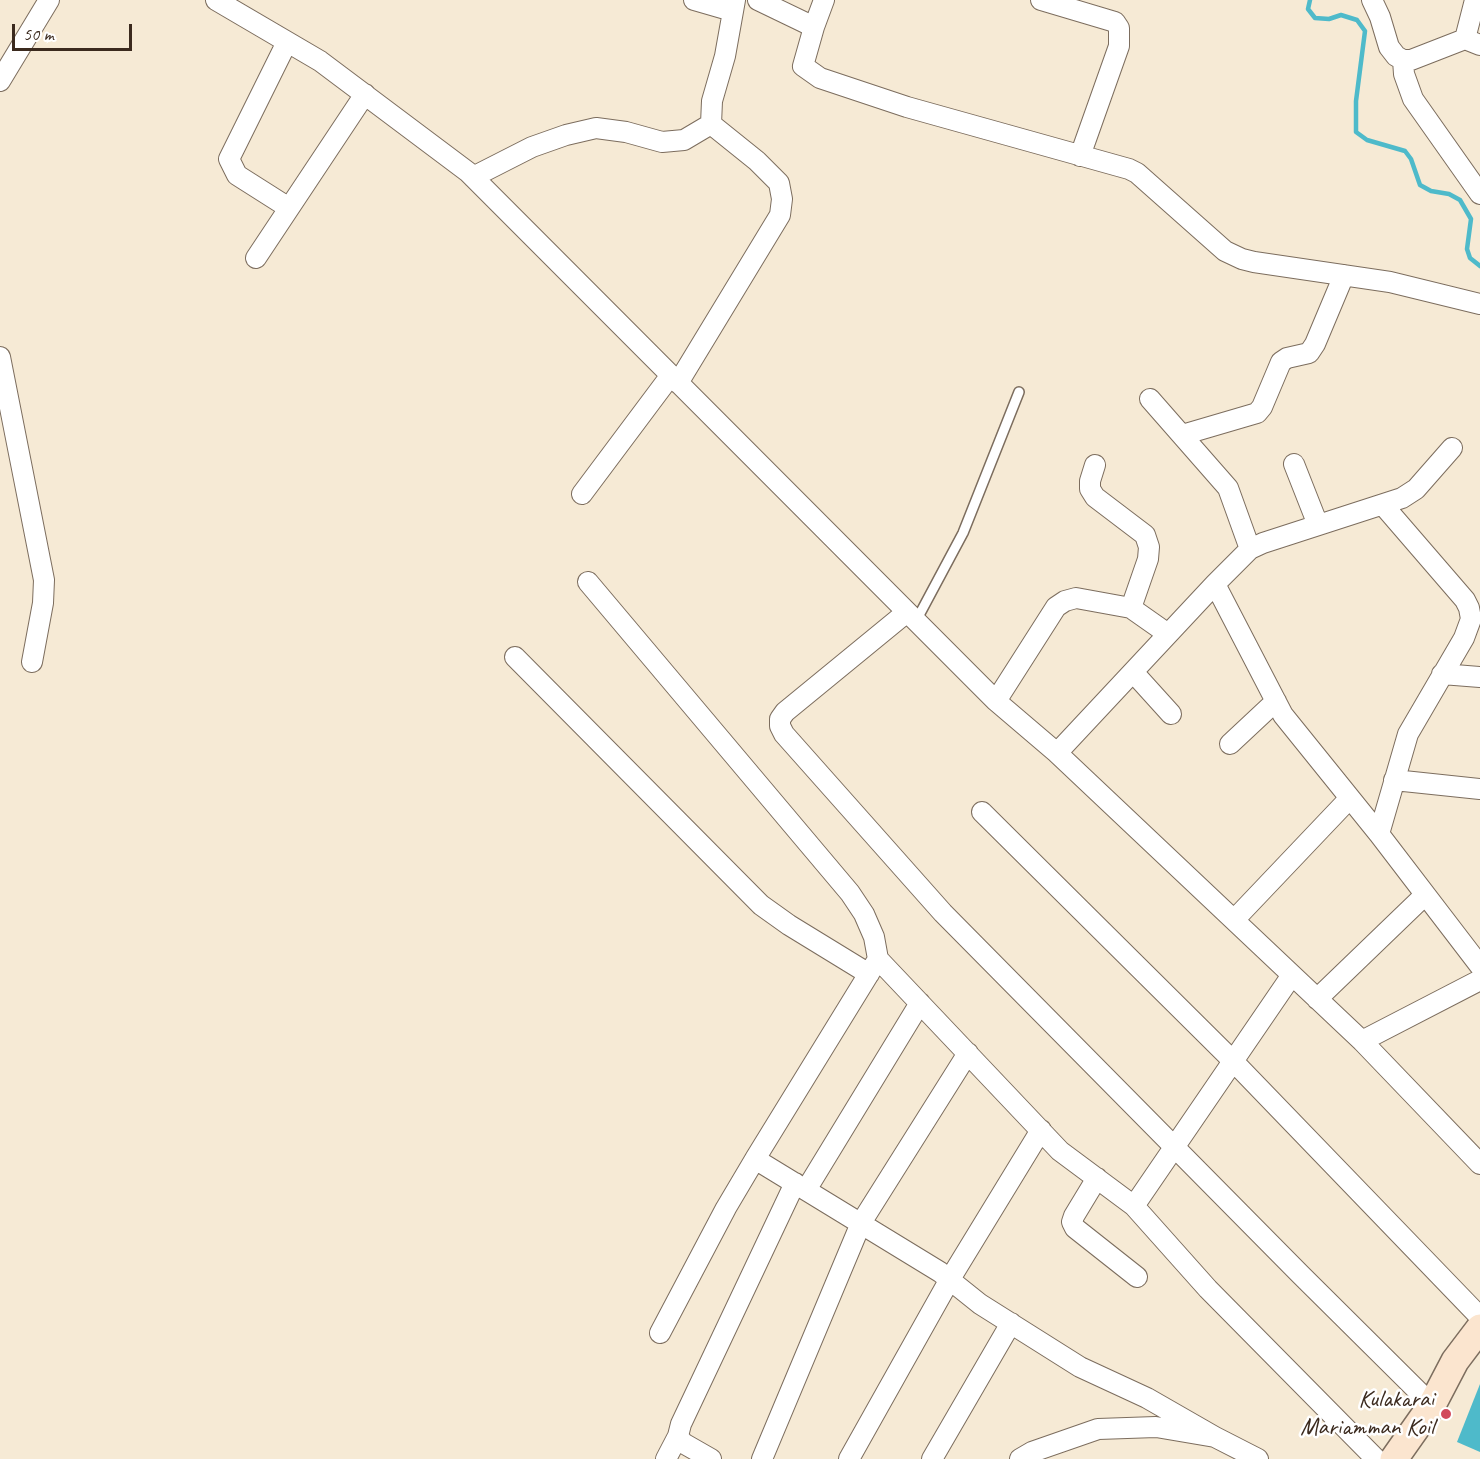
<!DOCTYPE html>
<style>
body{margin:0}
#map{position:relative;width:1480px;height:1459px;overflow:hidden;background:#f6ead5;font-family:Caveat,sans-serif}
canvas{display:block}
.scale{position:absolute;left:12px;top:24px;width:120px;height:27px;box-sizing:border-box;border:3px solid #3b2a1e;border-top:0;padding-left:8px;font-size:18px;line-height:21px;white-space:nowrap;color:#3b2a1e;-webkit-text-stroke:4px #fff;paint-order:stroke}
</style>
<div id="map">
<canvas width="1480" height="1459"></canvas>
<div class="scale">50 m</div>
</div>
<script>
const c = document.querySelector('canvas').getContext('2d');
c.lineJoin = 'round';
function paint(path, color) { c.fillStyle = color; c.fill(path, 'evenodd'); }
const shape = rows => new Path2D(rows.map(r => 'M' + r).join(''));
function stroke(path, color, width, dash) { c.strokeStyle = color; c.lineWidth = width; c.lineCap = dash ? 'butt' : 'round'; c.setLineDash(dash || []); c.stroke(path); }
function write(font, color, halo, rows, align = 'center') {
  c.font = font + ' Caveat,sans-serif'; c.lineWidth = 5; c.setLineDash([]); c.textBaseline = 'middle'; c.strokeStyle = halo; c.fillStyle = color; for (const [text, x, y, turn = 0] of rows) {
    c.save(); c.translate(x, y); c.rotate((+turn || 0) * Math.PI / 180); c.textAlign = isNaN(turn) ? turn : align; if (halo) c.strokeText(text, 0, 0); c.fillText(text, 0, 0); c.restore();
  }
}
paint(shape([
 [1480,1384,1480,1452,1457,1442]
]), '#4ebaca');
stroke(shape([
 [1310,0,1308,9,1315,18,1329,19,1341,15,1357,20,1365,31,1356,101,1356,132,1367,140,1405,151,1411,159,1420,185,1431,191,1449,194,1460,200,1471,219,1467,249,1470,258,1480,266]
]), '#4ebaca', 4.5);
const service = shape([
 [916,621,963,533,1019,392]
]);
const minor = shape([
 [216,0,320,61,468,172,996,701,1057,753,1362,1041,1480,1164],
 [694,0,732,11],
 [758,0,814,27],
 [824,0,814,27,803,66,820,78,907,107,1129,169,1137,173,1225,251,1242,259,1254,262,1390,282,1480,304],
 [1041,0,1115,22,1119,28,1119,46,1080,156],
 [1372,0,1380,17,1389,47,1396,56,1403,60,1411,60,1465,39],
 [1475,0,1465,39,1480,45],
 [287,42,229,159,237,175,289,208],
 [1403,60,1404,74,1413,99,1480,194],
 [0,81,49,0],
 [473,177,532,147,566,135,596,128,626,132,662,142,684,140,711,124],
 [256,258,365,94],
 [0,357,44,580,43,603,32,662],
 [678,383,780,215,782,199,779,183,757,161,711,124,712,101,725,56,735,0],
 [1150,399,1228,488,1250,549],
 [1182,435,1257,413,1262,407,1281,362,1287,358,1309,353,1315,344,1344,275],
 [1294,464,1318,525],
 [1095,465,1090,481,1090,489,1095,497,1145,535,1149,547,1148,559,1131,608],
 [582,494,671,375],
 [588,582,850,893,864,914,874,937,878,959,755,1159,940,1272,980,1304,1080,1367,1147,1398,1215,1437],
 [1215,584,1250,549,1263,543,1402,498,1416,489,1452,448],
 [907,612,785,712,780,719,780,726,784,734,943,913,1301,1275,1432,1405],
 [515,657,761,905,789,925,869,974],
 [1133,672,1171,714],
 [1442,674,1480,677],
 [996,701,1056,607,1065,601,1076,598,1131,608,1168,634],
 [1230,744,1276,701],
 [1057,753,1215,584,1283,715,1379,834,1480,966],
 [1394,780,1480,789],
 [982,812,1233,1061,1480,1317],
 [1379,834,1408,734,1464,638,1471,619,1469,608,1465,600,1383,505],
 [1234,920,1349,799],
 [878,959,1060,1151,1134,1206,1292,975],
 [1317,999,1425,895],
 [1362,1041,1480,980],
 [1097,1178,1074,1216,1072,1222,1075,1228,1137,1277],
 [806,1190,920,1003],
 [1134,1206,1208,1289,1376,1459],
 [660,1333,726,1208,755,1159],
 [666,1459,678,1436],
 [711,1459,683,1443,678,1436,681,1424,795,1183],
 [762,1459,861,1223,968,1053],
 [849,1459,950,1279,1041,1130],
 [932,1459,1011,1323],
 [1020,1459,1032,1452,1098,1429,1156,1427,1215,1437,1258,1459]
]);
const secondary = shape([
 [1394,1459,1432,1405,1455,1361,1480,1328]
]);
stroke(service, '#7c6d5e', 12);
stroke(minor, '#7c6d5e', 22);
stroke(secondary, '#7c6d5e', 30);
stroke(service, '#fff', 9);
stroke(minor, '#fff', 20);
stroke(secondary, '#fbe5cf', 27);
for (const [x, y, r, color] of [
 [1446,1414,6,"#d1495b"]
]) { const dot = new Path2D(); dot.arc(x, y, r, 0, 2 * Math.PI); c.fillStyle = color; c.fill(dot); stroke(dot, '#fff', 2); }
write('24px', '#3b2a1e', '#fff', [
 ["Kulakarai",1434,1400],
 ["Mariamman Koil",1434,1428]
], 'right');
</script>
